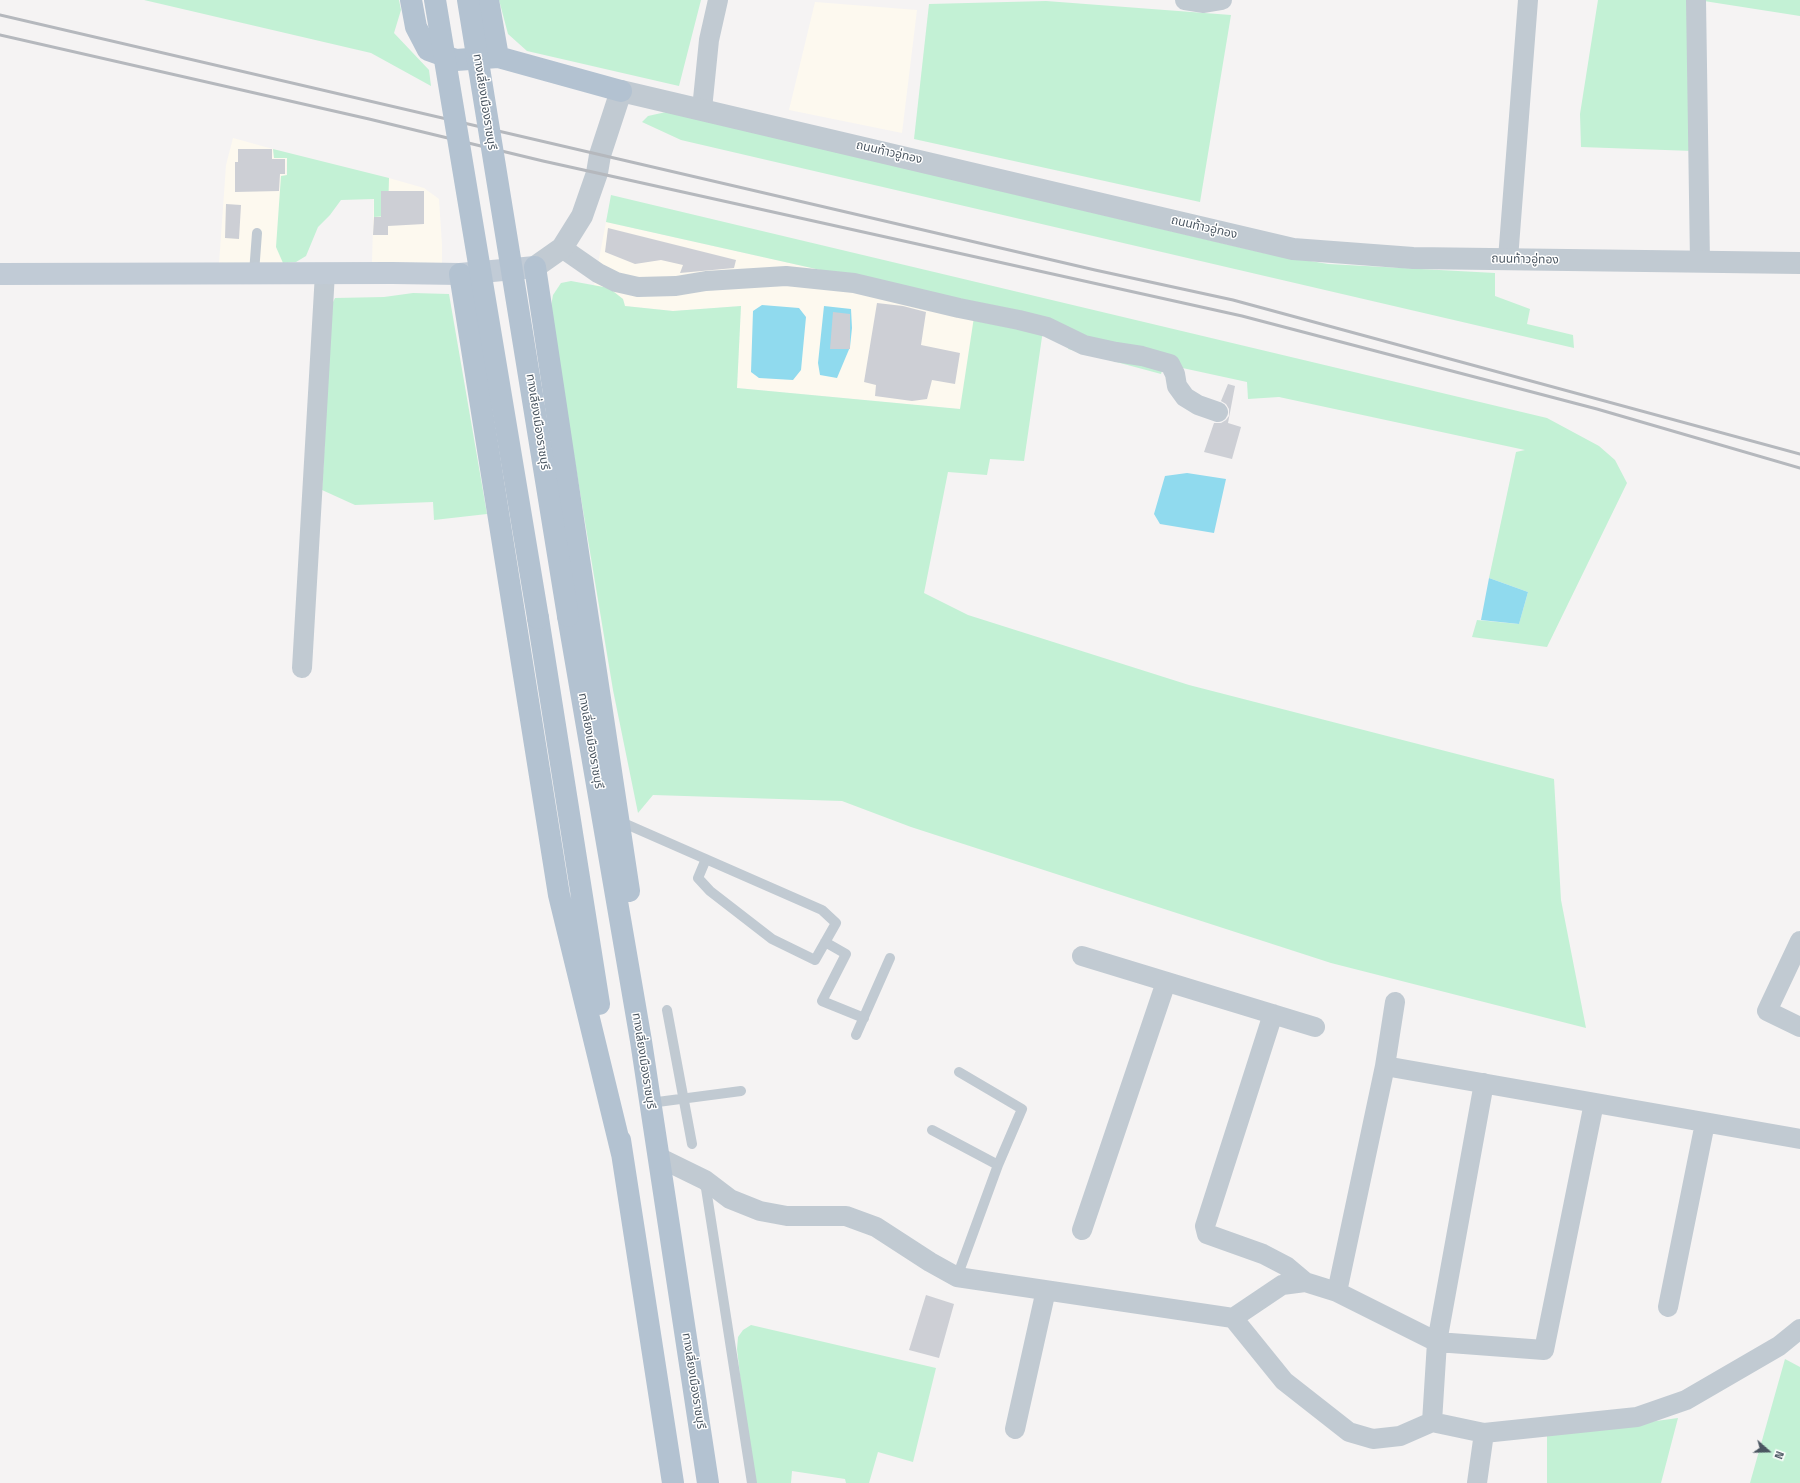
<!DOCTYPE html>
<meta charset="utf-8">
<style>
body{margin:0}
#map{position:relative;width:1800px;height:1483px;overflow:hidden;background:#f5f3f3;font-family:"Titillium Web",sans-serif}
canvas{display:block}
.north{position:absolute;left:1748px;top:1431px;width:40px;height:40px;-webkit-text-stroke:3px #fff;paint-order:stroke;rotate:110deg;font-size:11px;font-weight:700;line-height:16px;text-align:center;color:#4a5661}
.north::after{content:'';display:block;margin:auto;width:14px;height:18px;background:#4a5661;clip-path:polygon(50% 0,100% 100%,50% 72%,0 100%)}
</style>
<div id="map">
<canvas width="1800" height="1483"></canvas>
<div class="north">N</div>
</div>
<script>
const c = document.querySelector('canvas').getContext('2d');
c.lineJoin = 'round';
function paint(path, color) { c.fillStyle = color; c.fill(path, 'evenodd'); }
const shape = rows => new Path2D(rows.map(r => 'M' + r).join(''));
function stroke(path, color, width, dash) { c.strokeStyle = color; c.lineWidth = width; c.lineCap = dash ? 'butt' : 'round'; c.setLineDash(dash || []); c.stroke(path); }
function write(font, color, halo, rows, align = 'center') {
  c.font = font + ' "Titillium Web","Noto Sans Thai",sans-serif'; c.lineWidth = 3; c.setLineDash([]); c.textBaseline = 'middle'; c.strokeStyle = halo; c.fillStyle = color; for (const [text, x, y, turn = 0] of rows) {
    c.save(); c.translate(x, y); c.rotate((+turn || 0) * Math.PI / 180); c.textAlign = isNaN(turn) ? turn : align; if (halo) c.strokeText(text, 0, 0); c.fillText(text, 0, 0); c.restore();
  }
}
paint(shape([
 [815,2,917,10,902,133,789,110],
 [233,138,273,149,274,158,287,158,283,263,219,264,226,165],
 [389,178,424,188,439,199,442,245,442,263,372,262,374,188,387,187],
 [606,222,977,305,961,409,737,388,741,306,673,311,625,306,623,299,594,285]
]), '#fdf9ef');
paint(shape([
 [144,0,399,0,401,10,394,33,429,70,431,86,371,53],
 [499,0,701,0,679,86,527,51,508,34],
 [1598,0,1691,0,1693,151,1581,147,1580,114],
 [1704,0,1800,0,1800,16,1704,1],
 [1046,1,1231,15,1200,202,914,139,929,4],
 [666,112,1264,253,1328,264,1495,273,1495,296,1530,309,1527,324,1573,335,1574,348,681,140,642,122,648,116],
 [273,149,389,178,388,216,374,217,374,199,341,200,330,215,318,227,306,256,296,262,283,263,276,247,281,176,287,175,287,158,274,158],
 [611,195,1547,418,1599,446,1615,460,1627,483,1547,647,1472,637,1477,620,1519,624,1528,592,1489,578,1516,452,1525,450,1279,397,1248,399,1247,382,1164,364,1161,374,1068,349,1074,331,977,305,606,222],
 [571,281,609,288,623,299,625,306,673,311,741,306,737,388,960,409,974,317,1043,330,1024,461,990,459,987,475,948,472,924,593,968,615,1189,685,1554,779,1561,900,1586,1028,1331,963,911,827,842,801,653,795,638,813,613,690,550,312,553,295,561,283],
 [413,293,449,294,487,514,434,520,433,502,355,505,322,490,332,304,335,298,384,297],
 [751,1325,936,1368,913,1462,878,1452,869,1483,846,1483,845,1479,792,1471,791,1483,752,1483,737,1349,738,1337,743,1330],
 [1785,1359,1800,1367,1800,1483,1750,1483],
 [1678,1418,1661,1483,1547,1483,1547,1436]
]), '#c3f1d5');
paint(shape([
 [762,305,799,308,806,317,801,370,793,380,759,378,751,372,753,311],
 [824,306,851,309,852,328,850,347,837,378,820,375,818,363],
 [1187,473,1226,479,1214,533,1160,524,1154,514,1165,476],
 [1489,578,1528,592,1519,624,1481,620]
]), '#90daee');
paint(shape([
 [238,149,272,149,272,159,285,159,285,174,280,174,279,191,235,192,235,162,238,162],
 [381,191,424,191,424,224,388,226,388,235,373,235,374,217,381,217],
 [226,204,241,205,239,239,225,238],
 [608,228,736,260,734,268,680,273,683,265,661,260,635,264,605,252],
 [877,303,903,306,926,312,921,345,960,353,955,384,932,380,927,399,912,401,875,396,876,385,864,382],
 [833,312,850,314,850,349,830,349],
 [1228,384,1235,386,1228,423,1241,427,1232,459,1204,452,1214,423,1221,423,1226,420,1229,416,1229,409,1226,404,1221,401],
 [926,1295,954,1304,939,1358,909,1350]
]), '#cdcfd5');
stroke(shape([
 [254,273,257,233],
 [619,821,822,910,836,923,815,960,772,939,710,891,698,878,706,859],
 [825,942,846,954,822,1001,864,1018],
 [667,1010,692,1144],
 [856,1035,890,958],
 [650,1103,741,1091],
 [932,1130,998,1165],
 [705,1182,752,1483],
 [957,1277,998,1165,1022,1109,959,1072]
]), '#c1cad2', 10);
stroke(shape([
 [1185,0,1204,3,1222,0],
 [1696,0,1700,262],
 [702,109,709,40,718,0],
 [562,248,598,273,616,282,638,287,676,286,706,281,786,276,854,283,959,308,1019,320,1047,327,1084,345,1116,352,1142,356,1170,364,1175,374,1177,386,1185,397,1198,405,1218,412],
 [1508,259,1528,0],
 [302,668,325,273],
 [1800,941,1767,1011,1800,1027],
 [1082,956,1315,1027],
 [1273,1014,1205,1226,1207,1234,1263,1254,1286,1266,1305,1282],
 [1385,1066,1800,1139],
 [658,1157,705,1180,730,1199,760,1211,787,1216,846,1216,876,1227,930,1262,957,1277,1233,1318,1282,1285,1305,1282,1337,1292,1437,1342,1544,1350,1594,1103],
 [1082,1230,1166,982],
 [1337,1292,1385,1066,1395,1002],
 [1668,1307,1705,1123],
 [1233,1318,1284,1381,1349,1432,1373,1439,1400,1436,1432,1422,1484,1433,1637,1417,1686,1400,1779,1346,1800,1329],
 [1432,1422,1437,1342,1484,1083],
 [1015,1429,1046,1290],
 [1477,1483,1484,1433]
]), '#c1cad2', 20);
stroke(shape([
 [535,267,562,248,582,216,597,173,600,155,621,91,1293,249,1413,258,1800,263]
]), '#c1cad2', 22);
stroke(shape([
 [0,274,392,273,460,274,535,267]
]), '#c1cbd6', 22);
stroke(shape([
 [411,0,416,27,428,50,456,60,498,57,488,0],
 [498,57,621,91],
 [535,267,629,891],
 [460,274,559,895,622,1154],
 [568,616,641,1041,708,1483],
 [538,618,599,1004],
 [620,1140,673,1483]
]), '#b3c2d1', 22);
stroke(shape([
 [0,15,1095,270,1233,300,1800,454],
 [0,35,369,119,543,161,1242,316,1597,409,1800,468]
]), '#b5b8bd', 3);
stroke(shape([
 [435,0,538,618],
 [468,0,568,616]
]), '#b3c2d1', 22);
write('12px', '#4a5661', '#fff', [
 ["ทางเลี่ยงเมืองราชบุรี",484,102,81],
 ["ถนนท้าวอู่ทอง",889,153,13],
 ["ถนนท้าวอู่ทอง",1204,228,13],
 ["ถนนท้าวอู่ทอง",1525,260,1],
 ["ทางเลี่ยงเมืองราชบุรี",537,422,81],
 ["ทางเลี่ยงเมืองราชบุรี",590,741,80],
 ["ทางเลี่ยงเมืองราชบุรี",643,1061,81],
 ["ทางเลี่ยงเมืองราชบุรี",693,1381,81]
]);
</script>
